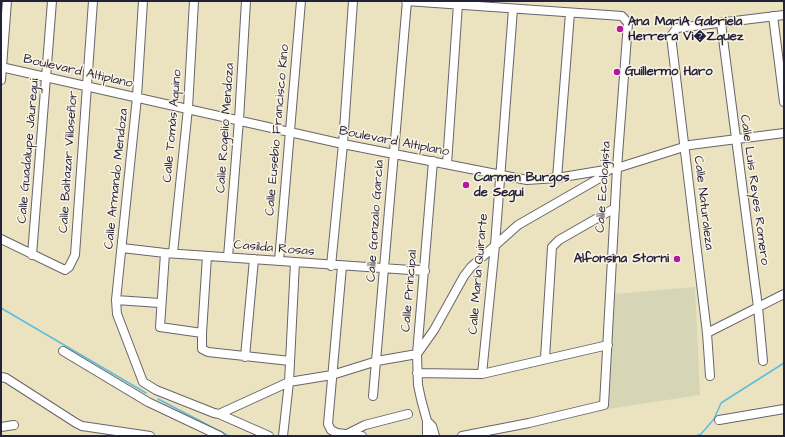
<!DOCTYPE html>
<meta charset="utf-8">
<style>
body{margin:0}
#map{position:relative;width:785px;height:437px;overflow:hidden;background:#ebe2c0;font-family:"Architects Daughter",sans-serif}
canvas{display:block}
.frame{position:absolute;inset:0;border:2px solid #22223b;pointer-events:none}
</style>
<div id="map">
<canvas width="785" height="437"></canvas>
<div class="frame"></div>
</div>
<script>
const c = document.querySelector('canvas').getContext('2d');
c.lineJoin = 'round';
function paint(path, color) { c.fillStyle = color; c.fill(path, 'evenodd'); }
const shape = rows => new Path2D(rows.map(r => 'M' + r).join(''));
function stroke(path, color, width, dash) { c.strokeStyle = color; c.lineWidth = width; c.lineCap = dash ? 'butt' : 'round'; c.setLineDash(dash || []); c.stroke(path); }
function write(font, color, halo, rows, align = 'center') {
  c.font = font + ' "Architects Daughter",sans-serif'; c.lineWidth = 3; c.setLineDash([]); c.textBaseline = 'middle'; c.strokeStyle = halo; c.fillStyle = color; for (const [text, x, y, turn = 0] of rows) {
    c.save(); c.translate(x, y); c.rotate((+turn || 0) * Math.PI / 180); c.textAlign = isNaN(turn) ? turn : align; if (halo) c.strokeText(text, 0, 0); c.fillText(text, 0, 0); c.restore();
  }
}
paint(shape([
 [695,287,700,395,608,409,615,294]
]), '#d6d6b6');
stroke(shape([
 [1,308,146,393],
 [158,399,229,436],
 [696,436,701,434,714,419,721,403,784,363]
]), '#5fbcdd', 1.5);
const minor = shape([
 [143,1,137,97,116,300,117,314,143,382,156,390,214,413,219,414,230,409,289,382,332,375,377,361,417,354,434,330,464,276,471,267,518,225,598,179,610,169],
 [406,1,622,16,628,23,617,168,604,405,529,423,462,436],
 [773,16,784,102],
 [721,23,758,307,763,361],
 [1,67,343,144,527,180,557,178,617,168,690,145,784,133],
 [1,80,7,1],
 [433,161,417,354,418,385,421,399,427,421,432,426,435,436],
 [447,164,458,4],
 [557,178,570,13],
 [1,239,65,270,69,267,75,255,93,1],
 [122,248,165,253,425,271],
 [165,253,160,327,202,333],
 [173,253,188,108,194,1],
 [32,255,52,1],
 [207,256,202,333,202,349,208,352,290,361],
 [228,257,239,120,246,1],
 [279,261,301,1],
 [331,266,343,144,353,1],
 [342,266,328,424,331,430,337,433,362,436],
 [116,300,160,303],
 [707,333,784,294],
 [63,351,148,402,220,436],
 [245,357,254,259],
 [545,358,552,247,559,240,615,208],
 [417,373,482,374,608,345],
 [482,374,495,245,513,9],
 [710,376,707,333,671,36,677,28,784,15],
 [1,377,6,378,76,423,82,426,150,436],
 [373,396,407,1],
 [219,414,269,436],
 [719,420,784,409],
 [1,427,14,425],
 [349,433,365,425,408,414],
 [283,436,289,382,295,262],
 [427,436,427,421]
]);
stroke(minor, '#68656a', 10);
stroke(minor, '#fff', 8);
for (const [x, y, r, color] of [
 [620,29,4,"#b5179e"],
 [617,72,4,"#b5179e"],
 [466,185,4,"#b5179e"],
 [677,259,4,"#b5179e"]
]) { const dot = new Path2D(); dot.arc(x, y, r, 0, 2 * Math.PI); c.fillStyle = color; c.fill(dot); stroke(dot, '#fcf5e5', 1.5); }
write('bold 13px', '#22223b', '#fcf5e5', [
 ["Ana MariA Gabriela",628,22],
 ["Herrera Vi�Zquez",628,37],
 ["Guillermo Haro",625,72],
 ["Carmen Burgos",474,178],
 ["de Seguí",474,193],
 ["Alfonsina Storni",669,259,"right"]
], 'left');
write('13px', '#22223b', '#fcf5e5', [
 ["Boulevard Altiplano",78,72,13],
 ["Calle Tomás Aquino",173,126,-85],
 ["Calle Rogelio Mendoza",226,128,-86],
 ["Calle Eusebio Francisco Kino",278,130,-85],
 ["Boulevard Altiplano",394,142,11],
 ["Calle Guadalupe Jáuregui",29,151,-85],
 ["Calle Baltazar Villaseñor",69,162,-86],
 ["Calle Armando Mendoza",117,179,-84],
 ["Calle Ecologista",604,187,-86],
 ["Calle Luis Reyes Romero",754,190,82],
 ["Calle Naturaleza",703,203,83],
 ["Calle Gonzalo García",376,221,-86],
 ["Casilda Rosas",274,249,5],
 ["Calle María Quirarte",479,274,-85],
 ["Calle Principal",410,291,-85]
]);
</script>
